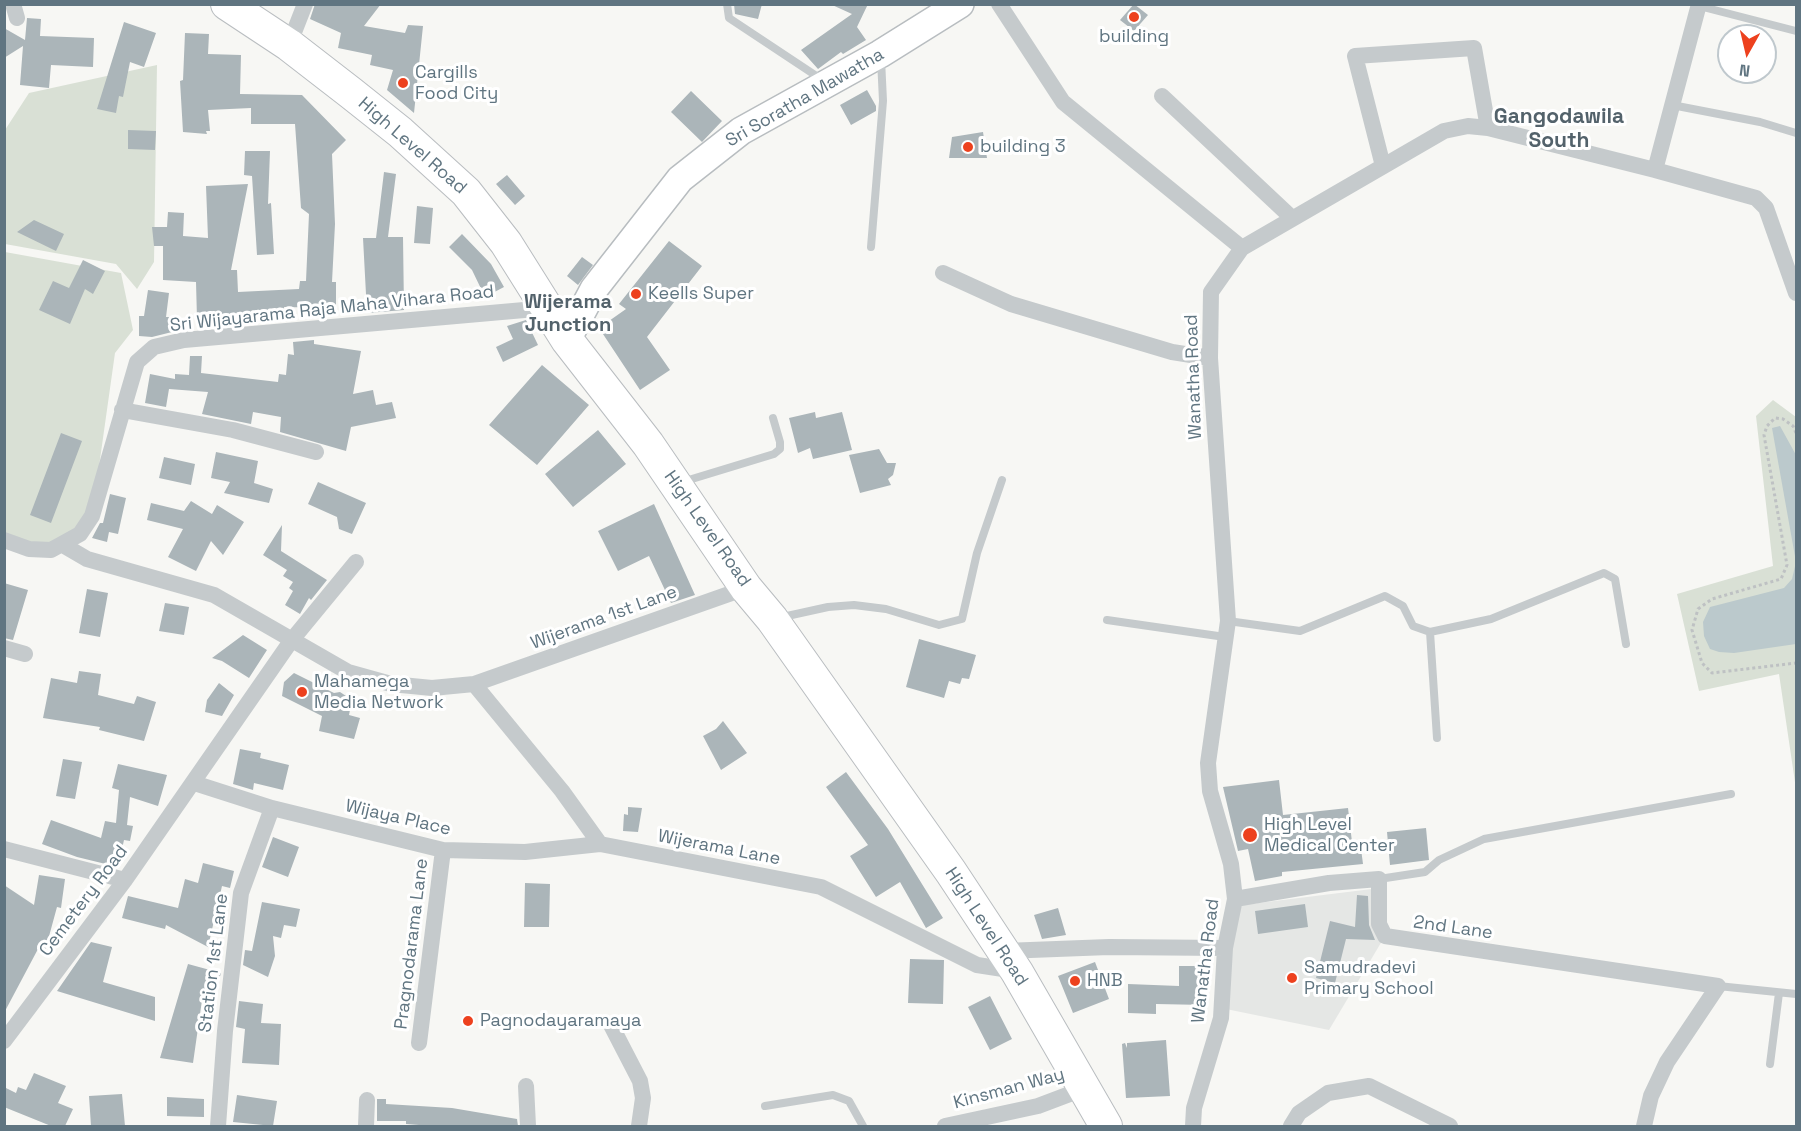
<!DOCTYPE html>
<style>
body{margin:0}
#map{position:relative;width:1801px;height:1131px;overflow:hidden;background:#f7f7f4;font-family:"Space Grotesk",sans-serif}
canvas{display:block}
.frame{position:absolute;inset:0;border:6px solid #607581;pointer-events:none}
.north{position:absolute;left:1717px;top:24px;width:60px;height:60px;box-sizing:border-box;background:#fff;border:2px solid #bfc8cd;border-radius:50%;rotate:188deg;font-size:16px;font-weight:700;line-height:24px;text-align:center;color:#607581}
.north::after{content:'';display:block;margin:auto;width:21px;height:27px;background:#ed411e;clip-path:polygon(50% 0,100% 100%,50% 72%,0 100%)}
</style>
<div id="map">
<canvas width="1801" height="1131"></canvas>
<div class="frame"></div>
<div class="north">N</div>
</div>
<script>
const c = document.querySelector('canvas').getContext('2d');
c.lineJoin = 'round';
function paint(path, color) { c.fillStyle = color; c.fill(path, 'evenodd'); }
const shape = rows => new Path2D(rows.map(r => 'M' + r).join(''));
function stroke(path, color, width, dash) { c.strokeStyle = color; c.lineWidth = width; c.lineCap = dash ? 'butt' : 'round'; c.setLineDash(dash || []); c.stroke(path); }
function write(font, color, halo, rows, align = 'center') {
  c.font = font + ' "Space Grotesk",sans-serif'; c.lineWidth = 6; c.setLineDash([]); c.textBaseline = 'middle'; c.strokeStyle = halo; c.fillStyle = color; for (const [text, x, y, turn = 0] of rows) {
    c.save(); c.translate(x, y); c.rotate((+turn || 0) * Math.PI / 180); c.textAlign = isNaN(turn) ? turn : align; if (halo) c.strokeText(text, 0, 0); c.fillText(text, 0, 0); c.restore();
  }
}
paint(shape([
 [1380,888,1385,936,1329,1030,1221,1008,1234,906]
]), '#e5e7e5');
paint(shape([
 [157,65,154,262,137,289,116,264,5,244,5,130,29,93],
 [5,252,121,273,133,330,115,353,92,516,51,550,5,541],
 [1773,400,1796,417,1796,789,1779,674,1699,691,1677,594,1773,566,1756,416]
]), '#d9e0d5');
paint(shape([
 [1780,426,1796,455,1796,644,1734,653,1719,652,1710,649,1704,636,1703,622,1710,607,1784,588,1792,579,1796,562,1772,428]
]), '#bbc9cc');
paint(shape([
 [315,4,381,4,364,26,405,33,408,25,423,26,414,113,387,90,393,70,370,65,372,55,338,48,341,33,310,19],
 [734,4,762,4,758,19,735,14],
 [830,4,868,4,857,27,866,40,843,54,841,52,818,69,801,50,852,14],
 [1134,4,1148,15,1134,31,1120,20],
 [27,18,41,19,40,36,94,38,93,67,51,65,49,88,20,85,23,46,4,58,4,28,25,40],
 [124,22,156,33,144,67,130,62,123,97,119,96,116,113,97,109],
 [185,33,209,34,208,54,241,55,240,94,302,95,346,140,332,154,335,224,332,282,336,282,336,308,284,307,285,316,197,319,196,282,163,280,163,246,154,246,152,227,167,227,168,212,184,213,183,236,208,238,206,186,248,184,231,270,237,270,238,292,299,289,300,281,306,281,309,214,301,208,295,124,251,124,251,108,208,110,210,131,206,131,207,134,183,132,180,81,183,80],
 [867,90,876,106,876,111,851,125,840,105],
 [691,91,722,121,702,142,671,112],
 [128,130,156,131,155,150,128,149],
 [983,132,987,158,949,158,952,137],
 [245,151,270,151,268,204,271,203,274,254,257,255,252,176,244,175],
 [384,172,396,174,388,237,403,237,404,310,367,313,363,238,376,238],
 [507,175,525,196,515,205,496,184],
 [417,206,433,208,430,244,414,243],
 [34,220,64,234,56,251,17,232],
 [462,234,491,264,504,287,485,297,472,270,449,247],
 [669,241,702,266,647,337,670,370,640,390,599,328,626,309,619,304],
 [582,257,593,265,578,285,567,276],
 [83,260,105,271,93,294,85,289,70,324,39,310,53,281,69,288],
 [148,290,169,293,166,317,173,317,172,332,152,337,139,336,139,316,144,316],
 [526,320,538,345,503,362,496,347,513,339,507,326],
 [314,340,314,344,361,351,353,394,373,390,376,405,392,402,396,418,351,427,346,451,280,432,281,417,253,412,251,424,202,414,208,392,169,389,166,407,145,403,150,374,175,379,175,374,189,375,190,356,202,356,201,373,278,382,279,374,286,375,288,354,294,355,293,342],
 [542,365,589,405,537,465,489,425],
 [815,412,816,418,842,412,852,450,813,459,810,448,798,453,789,418],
 [598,430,626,464,573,507,545,474],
 [61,433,82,441,51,523,30,515],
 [879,449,887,463,896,463,893,475,888,479,891,485,860,493,849,455],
 [216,452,258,461,254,483,273,489,269,503,224,493,230,482,211,478],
 [164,457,195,464,191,485,159,478],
 [318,482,366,503,352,534,339,529,337,517,308,504],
 [110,494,126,498,118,534,109,532,107,542,92,538,100,523,103,523],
 [191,501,212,514,217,505,244,522,223,555,211,541,196,571,168,557,183,529,147,520,151,503,184,511],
 [654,504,695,595,671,603,649,556,618,571,598,531],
 [282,525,281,551,327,580,311,600,309,598,300,614,285,605,293,591,289,588,293,582,283,576,287,570,263,555],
 [4,583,28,590,13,640,4,638],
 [87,589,108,593,100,637,79,633],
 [165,603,189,607,184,635,159,631],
 [243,635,267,650,249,678,222,661,212,658],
 [919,639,976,655,969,679,962,678,960,684,949,681,944,698,906,687],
 [79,671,101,674,98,695,134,704,137,696,156,702,144,741,99,730,100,727,43,718,51,678,77,683],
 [294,673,334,693,340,692,352,700,349,715,360,718,354,739,319,731,322,716,282,696,284,682],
 [219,683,234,695,222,716,205,712,207,700],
 [723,721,747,753,721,770,703,736,716,729],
 [240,749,261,753,260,758,289,765,283,790,254,783,253,790,233,784],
 [63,759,82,762,75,799,56,796],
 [118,764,167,775,158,806,130,797,127,825,133,826,130,841,124,840,118,867,77,857,42,844,51,820,101,838,105,821,116,823,119,790,112,788],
 [846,772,888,829,943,918,926,928,900,882,876,897,850,856,868,845,826,787],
 [1279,780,1283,815,1348,808,1352,842,1360,841,1363,864,1282,872,1282,876,1255,881,1248,849,1238,851,1223,787],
 [628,807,642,808,638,832,623,831,624,814,628,815],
 [1426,828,1429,860,1390,865,1387,832],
 [273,837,299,847,288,877,262,867],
 [203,863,234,871,230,888,222,886,208,947,166,925,165,929,122,918,128,896,178,908,185,879,198,883],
 [39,875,65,879,61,908,57,907,45,951,38,949,4,1013,4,885,34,905],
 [525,883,550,884,549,927,524,927],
 [1357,895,1368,896,1369,925,1375,940,1346,939,1335,983,1316,978,1330,921,1355,927],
 [262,902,300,909,296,927,284,925,281,938,273,936,275,956,268,977,243,965,245,950,252,951],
 [1305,904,1308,927,1258,934,1255,911],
 [1058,908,1066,935,1042,939,1034,915],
 [91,942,112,947,103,982,155,997,155,1021,57,991],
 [910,959,944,960,943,1004,908,1003],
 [1095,962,1109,999,1073,1013,1058,976],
 [188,964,221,973,212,1003,202,1000,193,1063,160,1058],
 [1179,966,1206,966,1205,1005,1156,1004,1156,1014,1128,1013,1128,984,1179,986],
 [990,996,1012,1039,990,1050,968,1007],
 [239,1001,263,1004,261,1023,281,1024,279,1065,242,1063,245,1029,236,1027],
 [1166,1040,1170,1096,1126,1098,1122,1044,1125,1043,1127,1048,1127,1043],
 [34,1073,66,1086,58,1103,73,1109,65,1126,51,1126,4,1107,4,1087,16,1093,18,1087,26,1090],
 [122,1094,125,1126,91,1126,89,1096],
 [237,1095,277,1101,273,1126,233,1122],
 [167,1097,204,1099,204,1117,167,1116],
 [377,1099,386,1099,386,1104,452,1108,517,1119,518,1126,432,1126,406,1124,406,1121,377,1121]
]), '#abb5b9');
const primary = shape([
 [567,340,594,289,680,179,741,131,880,54,960,4]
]);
const highway = shape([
 [227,4,289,45,351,93,400,132,466,192,506,243,567,340,648,444,746,588,772,619,951,872,1017,972,1106,1126]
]);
stroke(primary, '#b8bdc0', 30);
stroke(highway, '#b9bdc0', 34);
stroke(shape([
 [1796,433,1793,426,1783,419,1775,418,1767,426,1764,435,1787,565,1781,579,1712,599,1698,609,1692,630,1702,663,1712,673,1796,663]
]), '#bec1c3', 3, [3, 3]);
stroke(shape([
 [727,4,729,18,824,81],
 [1699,6,1796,31],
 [1672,105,1760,122,1796,133],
 [871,247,883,101,881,59],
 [682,482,774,454,780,449,780,442,773,418],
 [778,618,828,607,854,605,886,609,939,625,962,619,977,553,1002,480],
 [1107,620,1225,637],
 [1228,621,1300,631,1385,596,1403,606,1413,626,1430,632,1491,619,1604,573,1615,579,1626,644],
 [1430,632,1437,738],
 [1379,879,1425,872,1439,860,1484,839,1731,794],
 [1718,986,1796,994],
 [1770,1064,1779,993],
 [765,1106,833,1095,849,1101,863,1126]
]), '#c5cacc', 8);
stroke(shape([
 [13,4,17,18],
 [999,4,1063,102,1242,248],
 [289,45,305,4],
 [1162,96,1292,218],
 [1383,166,1355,56,1474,48,1488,128],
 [1655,170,1699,4],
 [943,273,1011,304,1172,352,1210,358],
 [122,410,233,430,316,452],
 [4,540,29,549,51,550,80,534,92,516,137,362,154,347,184,340,547,308],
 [63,545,87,559,214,595,348,672,391,684,432,688,474,684,746,588],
 [4,648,25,654],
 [474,684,562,791,600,844],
 [194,783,272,808,443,850,525,852,600,844,821,887,977,965,1016,971],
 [4,849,125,880],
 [1235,899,1329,883,1379,879,1379,924,1385,936,1718,986,1667,1062,1651,1096,1644,1126],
 [1004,951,1109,947,1225,948],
 [611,1025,640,1081,643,1098,639,1126],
 [4,1041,125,880,291,641,356,562],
 [419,1043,443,850],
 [526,1086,528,1126],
 [218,1126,225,1031,241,893,272,808],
 [366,1126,367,1100],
 [945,1126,1038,1106,1083,1089],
 [1193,1126,1194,1108,1221,1018,1225,948,1235,899,1231,864,1210,791,1208,763,1228,621,1210,358,1211,292,1242,248,1444,131,1468,126,1488,128,1655,170,1756,198,1766,208,1796,293],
 [1291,1126,1299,1113,1328,1093,1369,1086,1450,1126]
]), '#c5cacc', 16);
stroke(primary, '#fff', 27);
stroke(highway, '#fff', 32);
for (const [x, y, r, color] of [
 [1134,17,6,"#ed411e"],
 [403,83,6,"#ed411e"],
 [968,147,6,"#ed411e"],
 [636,294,6,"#ed411e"],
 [302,692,6,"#ed411e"],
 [1250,835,8,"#ed411e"],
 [1292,978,6,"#ed411e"],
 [1075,981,6,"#ed411e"],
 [468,1021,6,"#ed411e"]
]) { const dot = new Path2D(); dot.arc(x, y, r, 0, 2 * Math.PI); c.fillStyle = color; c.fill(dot); stroke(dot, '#fff', 2); }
write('18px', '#607581', '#fff', [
 ["building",1134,37,"center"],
 ["Cargills",415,73],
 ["Food City",415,94],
 ["building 3",980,147],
 ["Keells Super",648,294],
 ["Mahamega",314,682],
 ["Media Network",314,703],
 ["High Level",1264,825],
 ["Medical Center",1264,846],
 ["Samudradevi",1304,968],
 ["Primary School",1304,989],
 ["HNB",1087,981],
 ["Pagnodayaramaya",480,1021]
], 'left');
write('18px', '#607581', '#fff', [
 ["Sri Soratha Mawatha",805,98,-30],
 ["High Level Road",412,146,41],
 ["Sri Wijayarama Raja Maha Vihara Road",332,309,-6],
 ["Wanatha Road",1194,377,-92],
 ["High Level Road",707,529,55],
 ["Wijerama 1st Lane",604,618,-20],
 ["Wijaya Place",398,818,13],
 ["Wijerama Lane",719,848,11],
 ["Cemetery Road",84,901,-53],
 ["High Level Road",986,927,57],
 ["2nd Lane",1453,928,8],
 ["Pragnodarama Lane",412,944,-83],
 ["Wanatha Road",1206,961,-83],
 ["Station 1st Lane",214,963,-83],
 ["Kinsman Way",1009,1089,-15]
]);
write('bold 20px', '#53626b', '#fff', [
 ["Wijerama",568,303],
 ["Junction",568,326]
]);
write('bold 21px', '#53626b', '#fff', [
 ["Gangodawila",1559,117],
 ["South",1559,141]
]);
</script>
